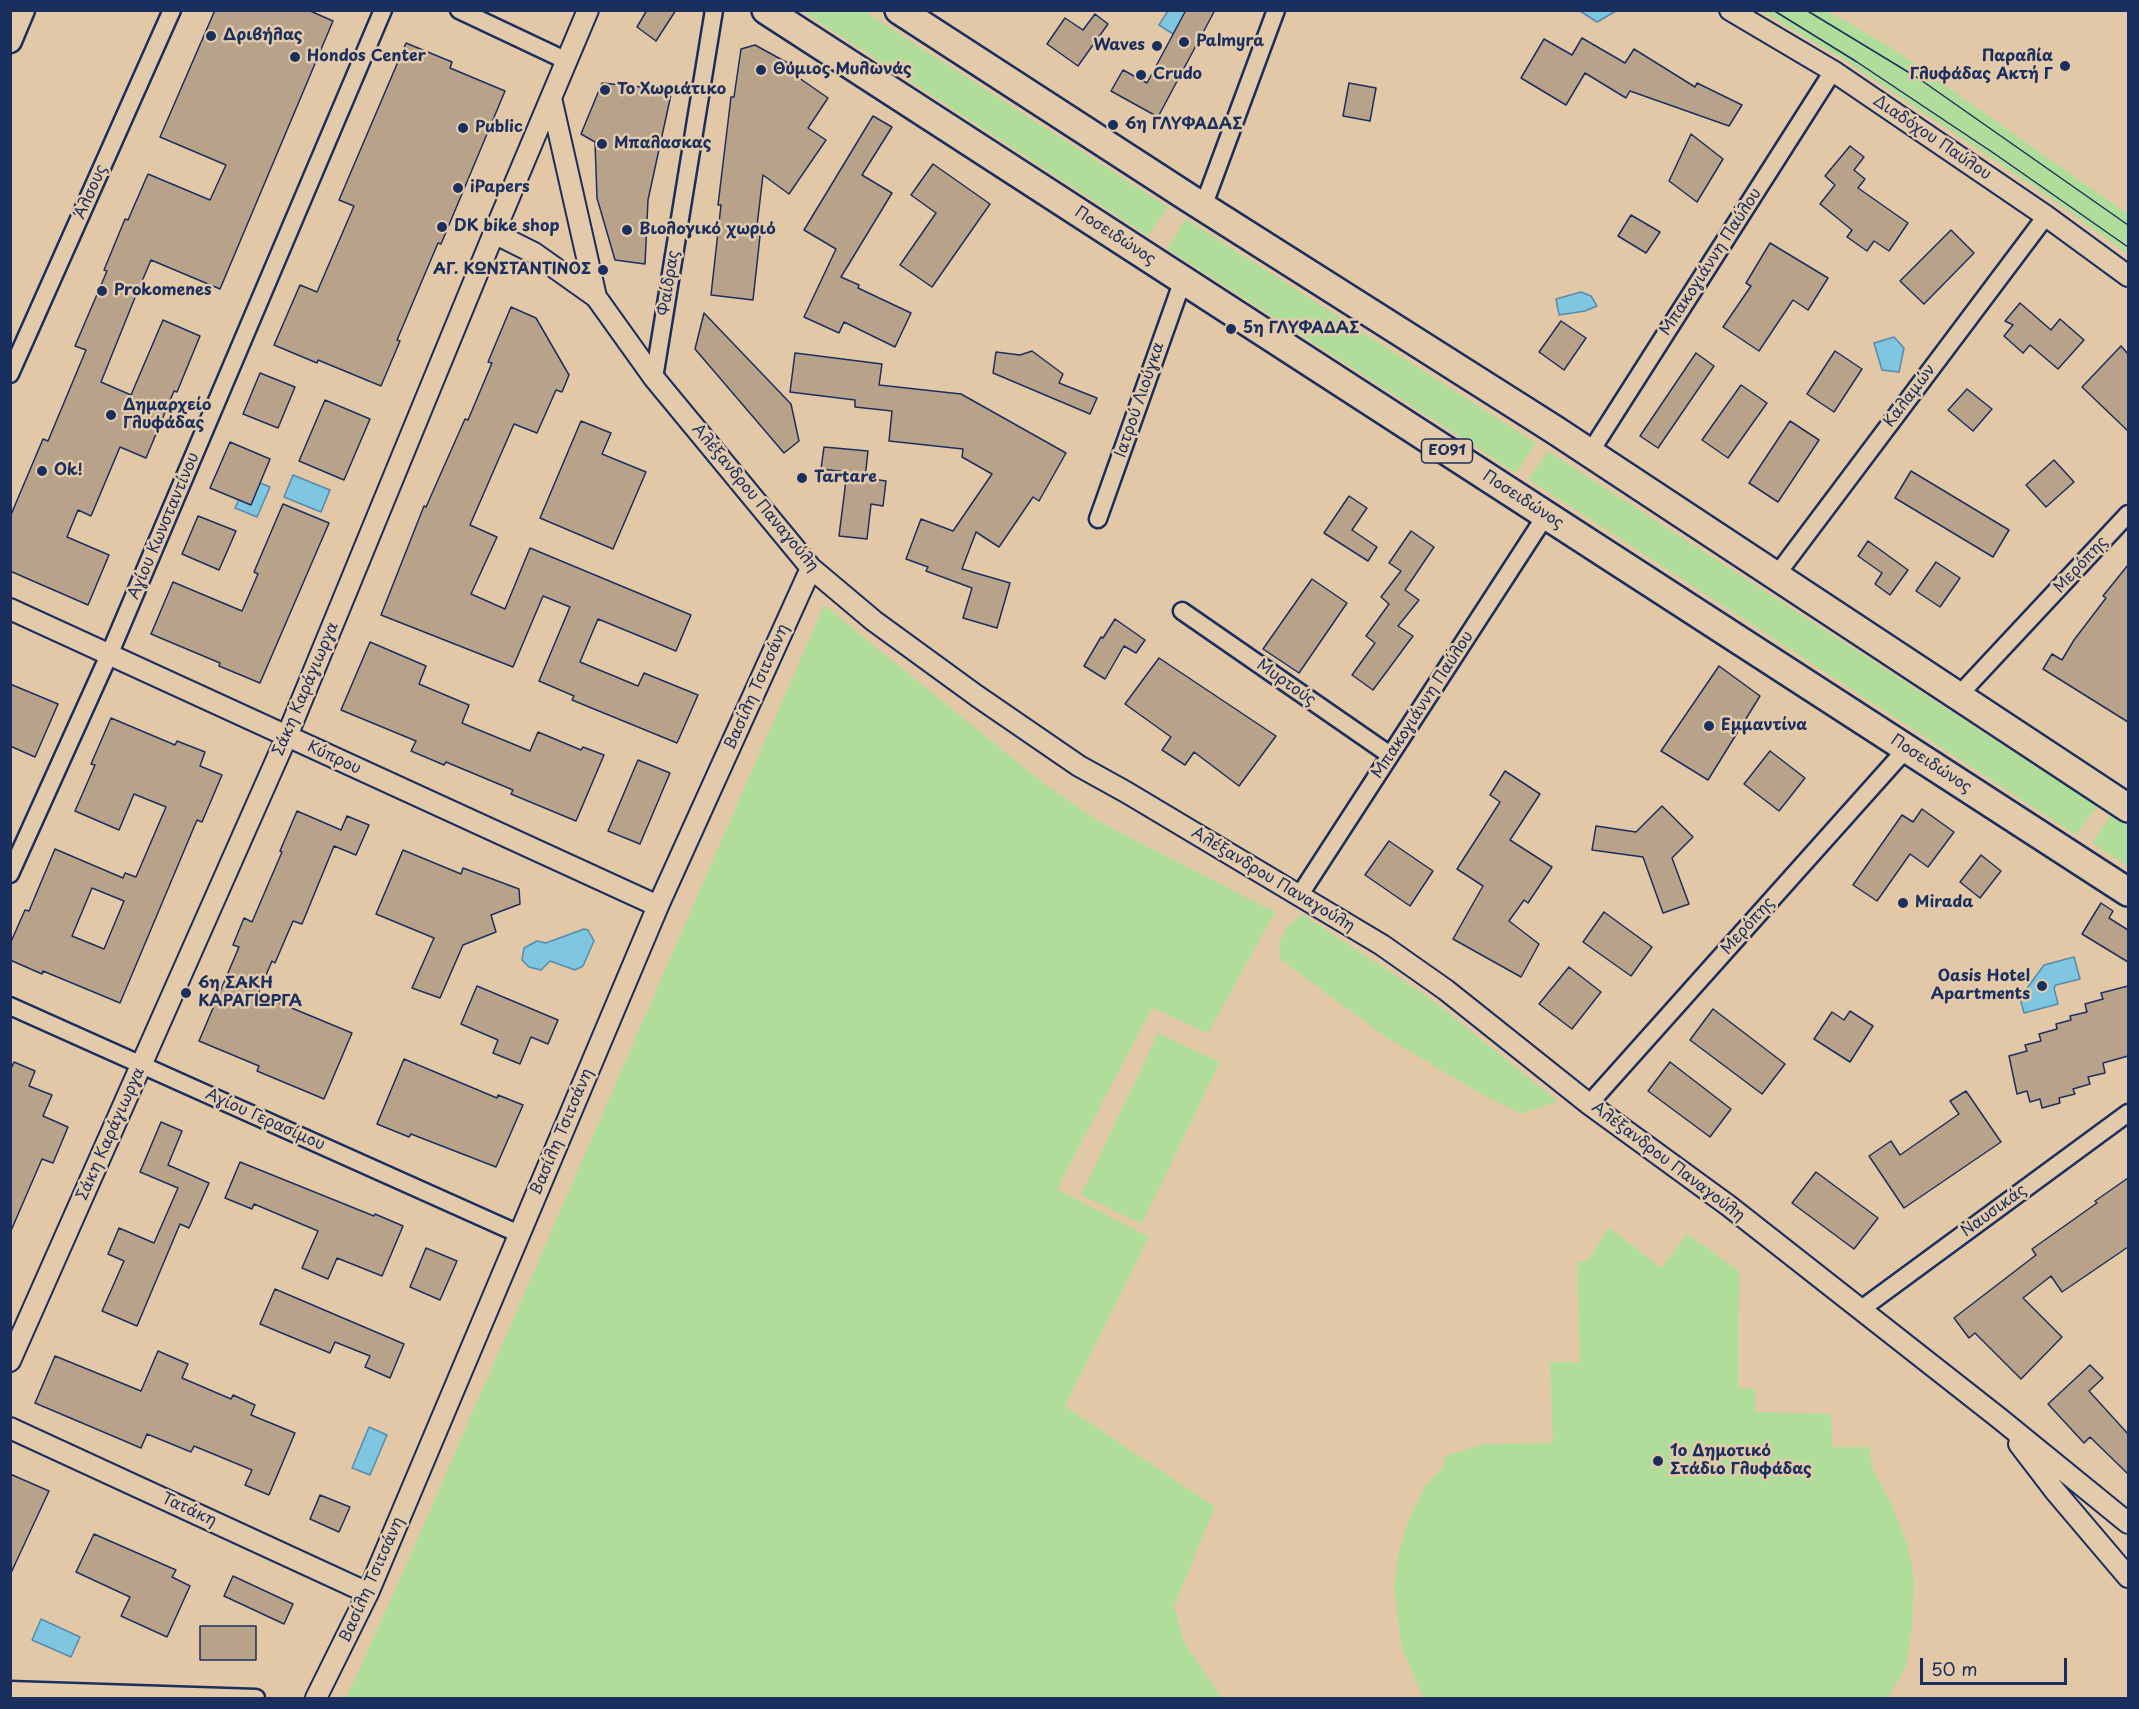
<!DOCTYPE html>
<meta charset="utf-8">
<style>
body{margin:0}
#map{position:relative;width:2139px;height:1709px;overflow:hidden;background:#e3c8a7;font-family:"Playpen Sans",sans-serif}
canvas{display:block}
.frame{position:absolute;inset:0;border:12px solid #1b2f5e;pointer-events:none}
.scale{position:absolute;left:1920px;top:1658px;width:147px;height:27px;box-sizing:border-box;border:3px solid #1b2f5e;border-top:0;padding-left:8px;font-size:18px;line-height:21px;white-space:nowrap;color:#1b2f5e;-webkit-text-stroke:4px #e3caab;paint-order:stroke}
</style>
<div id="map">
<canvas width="2139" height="1709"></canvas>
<div class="frame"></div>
<div class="scale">50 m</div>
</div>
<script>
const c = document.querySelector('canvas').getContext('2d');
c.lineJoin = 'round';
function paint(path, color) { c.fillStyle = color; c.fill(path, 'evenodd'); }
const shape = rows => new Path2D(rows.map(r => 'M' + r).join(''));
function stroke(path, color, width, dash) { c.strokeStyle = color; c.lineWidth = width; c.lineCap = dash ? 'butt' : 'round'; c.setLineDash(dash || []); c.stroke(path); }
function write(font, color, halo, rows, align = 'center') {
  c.font = font + ' "Playpen Sans",sans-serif'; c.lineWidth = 5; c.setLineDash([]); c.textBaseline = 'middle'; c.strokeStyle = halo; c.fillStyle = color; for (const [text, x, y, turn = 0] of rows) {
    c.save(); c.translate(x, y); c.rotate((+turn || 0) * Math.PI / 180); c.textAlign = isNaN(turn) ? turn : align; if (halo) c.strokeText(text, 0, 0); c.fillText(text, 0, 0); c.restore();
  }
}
paint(shape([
 [802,11,864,11,1168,207,1148,236],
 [1761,11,1827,11,1889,46,2128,214,2128,254,2036,188,1843,59],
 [1186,219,1536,443,1516,473,1167,249],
 [1548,451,2097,806,2076,835,1528,479],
 [824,605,1042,782,1100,822,1275,912,1208,1033,1152,1008,1057,1189,1149,1237,1065,1406,1215,1507,1174,1606,1184,1642,1222,1698,346,1698,393,1595],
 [2111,815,2128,826,2128,867,2092,843],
 [1302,914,1427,996,1558,1101,1522,1114,1485,1096,1387,1038,1280,959,1279,942,1288,926],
 [1158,1033,1220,1062,1142,1224,1081,1195],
 [1609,1227,1661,1268,1687,1234,1739,1271,1738,1388,1755,1389,1755,1412,1831,1414,1832,1447,1869,1447,1873,1470,1892,1505,1906,1541,1911,1561,1914,1582,1912,1629,1906,1665,1899,1680,1887,1698,1425,1698,1420,1691,1402,1648,1394,1589,1398,1555,1408,1521,1425,1486,1443,1467,1445,1456,1484,1444,1553,1443,1550,1362,1580,1362,1577,1262,1588,1260]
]), '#b1dd9a');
const water = shape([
 [1168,11,1187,11,1173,34,1159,25,1168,11],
 [1580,11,1616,11,1597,22,1580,11],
 [1581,292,1591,296,1597,306,1585,311,1559,315,1556,299,1581,292],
 [1894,337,1904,348,1899,372,1882,370,1874,343,1894,337],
 [293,475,330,490,321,512,284,497,293,475],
 [260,483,270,487,257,517,235,508,239,499,260,483],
 [584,929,588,930,594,941,583,966,575,970,550,961,541,970,529,967,522,960,524,948,537,941,546,943,584,929],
 [2074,957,2080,979,2056,985,2054,988,2058,1004,2024,1013,2020,998,2044,965,2074,957],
 [369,1427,387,1435,370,1475,352,1468,369,1427],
 [41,1619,80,1637,71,1657,32,1640,41,1619]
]);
paint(water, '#7fc7e0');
stroke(water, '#578aac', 1.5);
const building = shape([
 [215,10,308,10,333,21,220,289,151,260,134,300,101,382,131,395,163,320,200,336,177,392,174,391,146,458,120,447,91,516,78,510,67,537,109,555,88,605,10,571,10,517,43,439,48,441,86,350,75,346,107,271,104,270,125,219,128,220,148,174,210,200,226,165,160,137,215,10],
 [647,10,676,10,656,41,637,27,647,10],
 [1186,10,1215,10,1158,117,1111,91,1123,70,1147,83,1186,10],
 [1095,14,1108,24,1078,66,1047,44,1065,18,1083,30,1095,14],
 [1582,38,1625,63,1634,49,1695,87,1697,83,1742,105,1729,126,1630,91,1626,98,1585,73,1566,105,1521,78,1544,39,1572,55,1582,38],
 [406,43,452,62,450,68,505,91,441,244,438,243,397,340,400,341,381,386,318,360,317,363,274,345,300,285,317,292,354,206,339,200,406,43],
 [755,45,795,67,792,73,828,98,808,128,826,140,789,194,763,175,757,226,761,227,753,300,711,295,721,205,718,205,731,97,734,97,741,49,755,45],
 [602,83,672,90,648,200,645,264,615,260,597,198,595,142,581,134,602,83],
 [1349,83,1376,88,1370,121,1343,116,1349,83],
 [873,116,892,127,862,175,892,193,841,277,859,285,858,288,911,313,895,347,844,322,839,333,804,317,836,249,804,230,873,116],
 [1691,134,1723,159,1697,202,1669,181,1691,134],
 [1850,146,1864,157,1854,170,1865,179,1858,188,1908,223,1889,251,1874,241,1867,251,1847,237,1852,230,1820,204,1835,185,1825,176,1850,146],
 [933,164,990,204,932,287,900,265,936,213,911,195,933,164],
 [1631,215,1660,232,1646,253,1618,236,1631,215],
 [1951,230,1974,253,1924,304,1900,281,1951,230],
 [1770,243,1828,278,1808,310,1793,300,1759,351,1723,327,1751,286,1746,283,1770,243],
 [2020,303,2051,330,2060,319,2084,340,2058,369,2030,345,2023,353,2004,336,2013,325,2005,321,2020,303],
 [511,307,536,318,569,375,562,392,556,390,537,433,514,424,470,525,497,537,471,594,505,609,530,548,691,615,676,651,598,619,580,662,638,686,644,673,698,695,677,743,572,700,574,696,539,681,570,607,543,596,513,667,381,615,424,506,426,507,465,419,468,420,492,363,488,362,511,307],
 [704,313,791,404,799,441,784,453,695,349,704,313],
 [1561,321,1586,338,1564,370,1539,352,1561,321],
 [2121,346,2128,354,2128,431,2082,387,2121,346],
 [1032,351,1063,374,1059,383,1097,398,1090,414,993,373,996,352,1020,355,1032,351],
 [1835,351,1862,369,1834,412,1807,394,1835,351],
 [795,353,882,364,879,385,961,394,1066,453,1039,501,1033,497,999,547,976,532,962,569,1010,583,997,628,963,618,972,588,926,571,928,567,906,559,921,519,953,531,992,474,962,457,963,449,889,441,892,411,855,407,855,400,790,392,795,353],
 [1696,353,1714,366,1658,448,1640,436,1696,353],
 [260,373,295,387,278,428,243,414,260,373],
 [1741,385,1767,403,1728,458,1702,440,1741,385],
 [1967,389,1992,409,1973,431,1948,410,1967,389],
 [325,400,370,419,344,480,299,461,325,400],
 [581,421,611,433,602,454,646,472,613,549,540,518,581,421],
 [1790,421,1819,440,1778,502,1749,483,1790,421],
 [230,442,270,459,251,505,210,488,230,442],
 [824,447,868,451,865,478,886,481,883,506,871,504,867,539,839,536,847,472,821,469,824,447],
 [2054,460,2074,482,2046,507,2026,485,2054,460],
 [1911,471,2009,530,1993,557,1895,498,1911,471],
 [1349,496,1367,508,1352,530,1377,547,1368,561,1324,533,1349,496],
 [283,504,329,523,260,683,219,666,220,663,151,634,173,582,242,611,258,574,254,572,283,504],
 [198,516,236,531,219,570,182,554,198,516],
 [1411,531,1434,547,1405,590,1419,600,1398,626,1413,636,1373,690,1352,675,1375,643,1366,636,1389,604,1381,597,1401,571,1389,563,1411,531],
 [1868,541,1908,570,1890,595,1875,584,1882,573,1858,556,1868,541],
 [1936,562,1960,578,1940,607,1916,591,1936,562],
 [2128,565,2128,722,2043,669,2052,654,2062,660,2074,640,2106,598,2103,596,2128,565],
 [1312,579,1347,603,1299,673,1263,649,1312,579],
 [1115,619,1145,640,1136,653,1124,646,1105,679,1084,666,1101,637,1103,638,1115,619],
 [370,642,426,666,419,684,469,705,462,723,530,751,538,732,581,750,583,747,604,755,576,821,511,794,513,790,446,762,444,765,411,751,416,741,341,710,370,642],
 [1159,658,1276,736,1239,786,1194,752,1185,765,1162,750,1171,737,1125,704,1159,658],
 [1719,666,1760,696,1708,780,1661,751,1719,666],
 [10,684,58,704,35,757,10,746,10,684],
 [111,718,175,745,177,741,205,752,200,766,222,775,202,822,197,820,120,1003,43,971,42,974,10,960,10,944,25,910,29,911,55,849,123,878,125,873,136,877,166,807,134,794,119,830,75,811,95,765,91,764,111,718],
 [92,888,124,901,104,949,72,936,92,888],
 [1770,751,1805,778,1779,811,1744,784,1770,751],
 [638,760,670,773,640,844,608,831,638,760],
 [1505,771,1540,794,1510,840,1552,867,1528,903,1524,900,1509,921,1539,944,1521,977,1453,939,1483,886,1457,869,1500,802,1490,795,1505,771],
 [1662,806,1693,837,1672,858,1689,904,1663,913,1643,857,1592,850,1596,826,1636,832,1662,806],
 [1922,809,1954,832,1928,867,1910,854,1877,901,1853,885,1902,815,1913,822,1922,809],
 [297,811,341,830,347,816,369,825,356,855,334,846,302,924,293,921,275,963,272,961,258,994,352,1033,324,1099,257,1071,259,1066,199,1041,239,947,233,945,244,918,252,922,282,852,280,851,297,811],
 [1389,841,1433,871,1410,906,1365,875,1389,841],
 [403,850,461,874,463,868,519,889,520,904,491,915,496,932,463,945,440,998,412,988,434,938,376,914,403,850],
 [1981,855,2001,871,1980,898,1960,882,1981,855],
 [2101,903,2113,911,2109,918,2128,930,2128,962,2082,934,2101,903],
 [1604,912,1652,947,1631,976,1583,942,1604,912],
 [1569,967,1601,992,1572,1029,1539,1004,1569,967],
 [477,986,558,1020,548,1044,531,1037,520,1064,493,1053,498,1040,461,1024,477,986],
 [2128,986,2128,1056,2103,1063,2105,1073,2088,1077,2090,1084,2073,1089,2075,1094,2059,1098,2060,1103,2042,1108,2040,1099,2030,1102,2027,1091,2017,1094,2009,1056,2027,1051,2025,1045,2041,1041,2039,1034,2057,1029,2056,1024,2071,1020,2070,1016,2087,1012,2085,1004,2103,999,2101,993,2128,986],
 [1713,1009,1785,1064,1762,1094,1690,1040,1713,1009],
 [1850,1011,1873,1026,1850,1062,1814,1039,1832,1012,1844,1020,1850,1011],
 [404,1059,497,1098,498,1095,523,1105,496,1167,411,1134,409,1137,377,1124,404,1059],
 [14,1062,35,1071,29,1086,52,1095,43,1116,68,1127,53,1163,42,1159,10,1233,10,1071,14,1062],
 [1670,1062,1731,1109,1710,1137,1648,1091,1670,1062],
 [1966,1091,2001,1142,1904,1208,1869,1156,1891,1141,1900,1155,1959,1114,1950,1101,1966,1091],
 [161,1122,182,1131,168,1165,209,1183,189,1228,180,1224,137,1326,102,1311,124,1261,108,1254,119,1228,154,1243,178,1188,140,1172,161,1122],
 [240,1162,374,1216,375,1214,403,1226,382,1276,337,1258,328,1279,302,1268,318,1231,254,1204,252,1209,225,1198,240,1162],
 [1816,1172,1878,1218,1854,1249,1792,1203,1816,1172],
 [2128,1178,2128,1247,2062,1292,2051,1276,2023,1298,2062,1337,2021,1379,1975,1333,1969,1338,1954,1318,2036,1255,2032,1249,2097,1203,2095,1201,2128,1178],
 [426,1248,457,1261,440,1300,410,1287,426,1248],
 [275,1289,404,1344,390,1378,365,1367,370,1356,335,1342,330,1353,260,1324,275,1289],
 [158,1351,188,1364,182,1378,231,1399,233,1395,255,1405,251,1415,295,1433,269,1495,245,1485,252,1470,194,1446,191,1452,147,1434,141,1448,35,1403,55,1356,141,1391,158,1351],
 [2090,1365,2103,1378,2089,1391,2128,1434,2128,1474,2090,1437,2084,1443,2048,1404,2090,1365],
 [10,1474,49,1491,10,1575,10,1474],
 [320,1495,350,1507,339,1532,310,1519,320,1495],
 [94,1534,176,1570,172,1577,190,1586,167,1637,121,1616,130,1597,76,1572,94,1534],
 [233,1576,293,1604,284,1624,224,1596,233,1576],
 [200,1626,256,1626,256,1660,200,1660,200,1626]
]);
paint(building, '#b8a28a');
stroke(building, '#1b2f5e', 1.5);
const minor = shape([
 [459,10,567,61],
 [1203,207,1276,10],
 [10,374,172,10],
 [654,378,714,10],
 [1589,454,1833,71],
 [1098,519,1183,280],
 [1775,577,2046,216],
 [1182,611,1390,755],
 [1959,695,2128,514],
 [10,874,109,655,383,10],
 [1299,896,1546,515],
 [10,1006,519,1234],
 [1589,1104,1907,748],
 [1860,1310,2128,1113],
 [10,1690,256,1698]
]);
const tertiary = shape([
 [1730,10,1833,71,2046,216,2128,276],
 [551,98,596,297],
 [494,233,534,253,596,297,654,378,811,568,874,621,977,696,1079,766,1126,792,1382,945,1446,990,1589,1104,1729,1206,1999,1418,2128,1523],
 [10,609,658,906],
 [10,1361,287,736,494,233,588,10],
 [10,1428,368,1593],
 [2019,1444,2055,1491,2128,1577],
 [316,1698,368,1593,658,906,811,568]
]);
const secondary = shape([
 [10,41,23,10]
]);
const trunk = shape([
 [766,10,2128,892],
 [899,10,1189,198,1555,430,2128,808]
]);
stroke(minor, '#1b2f5e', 21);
stroke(tertiary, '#1b2f5e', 24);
stroke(secondary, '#1b2f5e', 27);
stroke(trunk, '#1b2f5e', 32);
stroke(minor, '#e3caab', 16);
stroke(tertiary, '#e3caab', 20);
stroke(secondary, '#e3caab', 22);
stroke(trunk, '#e3caab', 27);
stroke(shape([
 [1773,10,1857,62,1995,154,2128,247],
 [1806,10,1918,78,2128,225]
]), '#1b2f5e', 1.5);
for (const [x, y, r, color] of [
 [211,36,6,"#1b2f5e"],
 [1184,42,6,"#1b2f5e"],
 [1157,46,6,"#1b2f5e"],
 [295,57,6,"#1b2f5e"],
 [2065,66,6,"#1b2f5e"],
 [761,70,6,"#1b2f5e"],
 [1141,75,6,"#1b2f5e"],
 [605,90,6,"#1b2f5e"],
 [1113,125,6,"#1b2f5e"],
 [463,128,6,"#1b2f5e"],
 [602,144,6,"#1b2f5e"],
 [458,188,6,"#1b2f5e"],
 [442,227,6,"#1b2f5e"],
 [627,230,6,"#1b2f5e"],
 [603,270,6,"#1b2f5e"],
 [102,291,6,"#1b2f5e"],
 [1231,329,6,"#1b2f5e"],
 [111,415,6,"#1b2f5e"],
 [42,471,6,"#1b2f5e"],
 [802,478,6,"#1b2f5e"],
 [1709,726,6,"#1b2f5e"],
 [1903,903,6,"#1b2f5e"],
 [2042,986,6,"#1b2f5e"],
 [186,993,6,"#1b2f5e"],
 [1658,1461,6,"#1b2f5e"]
]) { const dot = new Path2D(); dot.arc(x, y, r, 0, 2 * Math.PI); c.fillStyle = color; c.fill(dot); stroke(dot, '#e3caab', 2); }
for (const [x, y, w] of [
 [1447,451,51]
]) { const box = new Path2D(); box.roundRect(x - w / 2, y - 12, w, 24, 4.5); c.fillStyle = '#e3caab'; c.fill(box); stroke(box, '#1b2f5e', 1.5); }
write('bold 15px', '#1b2f5e', null, [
 ["ΕΟ91",1447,451]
]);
write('bold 16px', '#1b2f5e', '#e3caab', [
 ["Δριβήλας",223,36],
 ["Palmyra",1196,42],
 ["Waves",1145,46,"right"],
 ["Hondos Center",307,57],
 ["Παραλία",2053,57,"right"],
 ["Γλυφάδας Ακτή Γ",2053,75,"right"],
 ["Θύμιος Μυλωνάς",773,70],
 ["Crudo",1153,75],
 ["Το Χωριάτικο",617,90],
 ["6η ΓΛΥΦΑΔΑΣ",1125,125],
 ["Public",475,128],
 ["Μπαλασκας",614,144],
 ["iPapers",470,188],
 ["DK bike shop",454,227],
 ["Βιολογικό χωριό",639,230],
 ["ΑΓ. ΚΩΝΣΤΑΝΤΙΝΟΣ",591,270,"right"],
 ["Prokomenes",114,291],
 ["5η ΓΛΥΦΑΔΑΣ",1243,329],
 ["Δημαρχείο",123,406],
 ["Γλυφάδας",123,424],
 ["Ok!",54,471],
 ["Tartare",814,478],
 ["Εμμαντίνα",1721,726],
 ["Mirada",1915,903],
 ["Oasis Hotel",2030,977,"right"],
 ["Apartments",2030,995,"right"],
 ["6η ΣΑΚΗ",198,984],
 ["ΚΑΡΑΓΙΩΡΓΑ",198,1002],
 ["1ο Δημοτικό",1670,1452],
 ["Στάδιο Γλυφάδας",1670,1470]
], 'left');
write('16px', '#1b2f5e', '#e3caab', [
 ["Διαδόχου Παύλου",1932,138,34],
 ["Άλσους",91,192,-66],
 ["Ποσειδώνος",1115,236,33],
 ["Μπακογιάννη Παύλου",1711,262,-57],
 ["Φαίδρας",669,283,-81],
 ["Καλαμών",1910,396,-53],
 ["Ιατρού Λιούγκα",1140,400,-71],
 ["Αλέξανδρου Παναγούλη",755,498,50],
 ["Ποσειδώνος",1523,500,33],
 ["Αγίου Κωνσταντίνου",164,526,-67],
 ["Μερόπης",2081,565,-47],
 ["Μυρτούς",1286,683,35],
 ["Βασίλη Τσιτσάνη",757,687,-66],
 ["Σάκη Καράγιωργα",306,689,-67],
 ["Μπακογιάννη Παύλου",1423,705,-57],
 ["Κύπρου",334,758,25],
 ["Ποσειδώνος",1931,764,33],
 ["Αλέξανδρου Παναγούλη",1273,880,31],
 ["Μερόπης",1748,926,-48],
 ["Αγίου Γερασίμου",265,1120,24],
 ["Βασίλη Τσιτσάνη",562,1132,-67],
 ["Σάκη Καράγιωργα",111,1134,-66],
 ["Αλέξανδρου Παναγούλη",1668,1162,37],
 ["Ναυσικάς",1994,1211,-36],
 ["Τατάκη",189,1510,25],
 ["Βασίλη Τσιτσάνη",372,1580,-66]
]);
</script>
